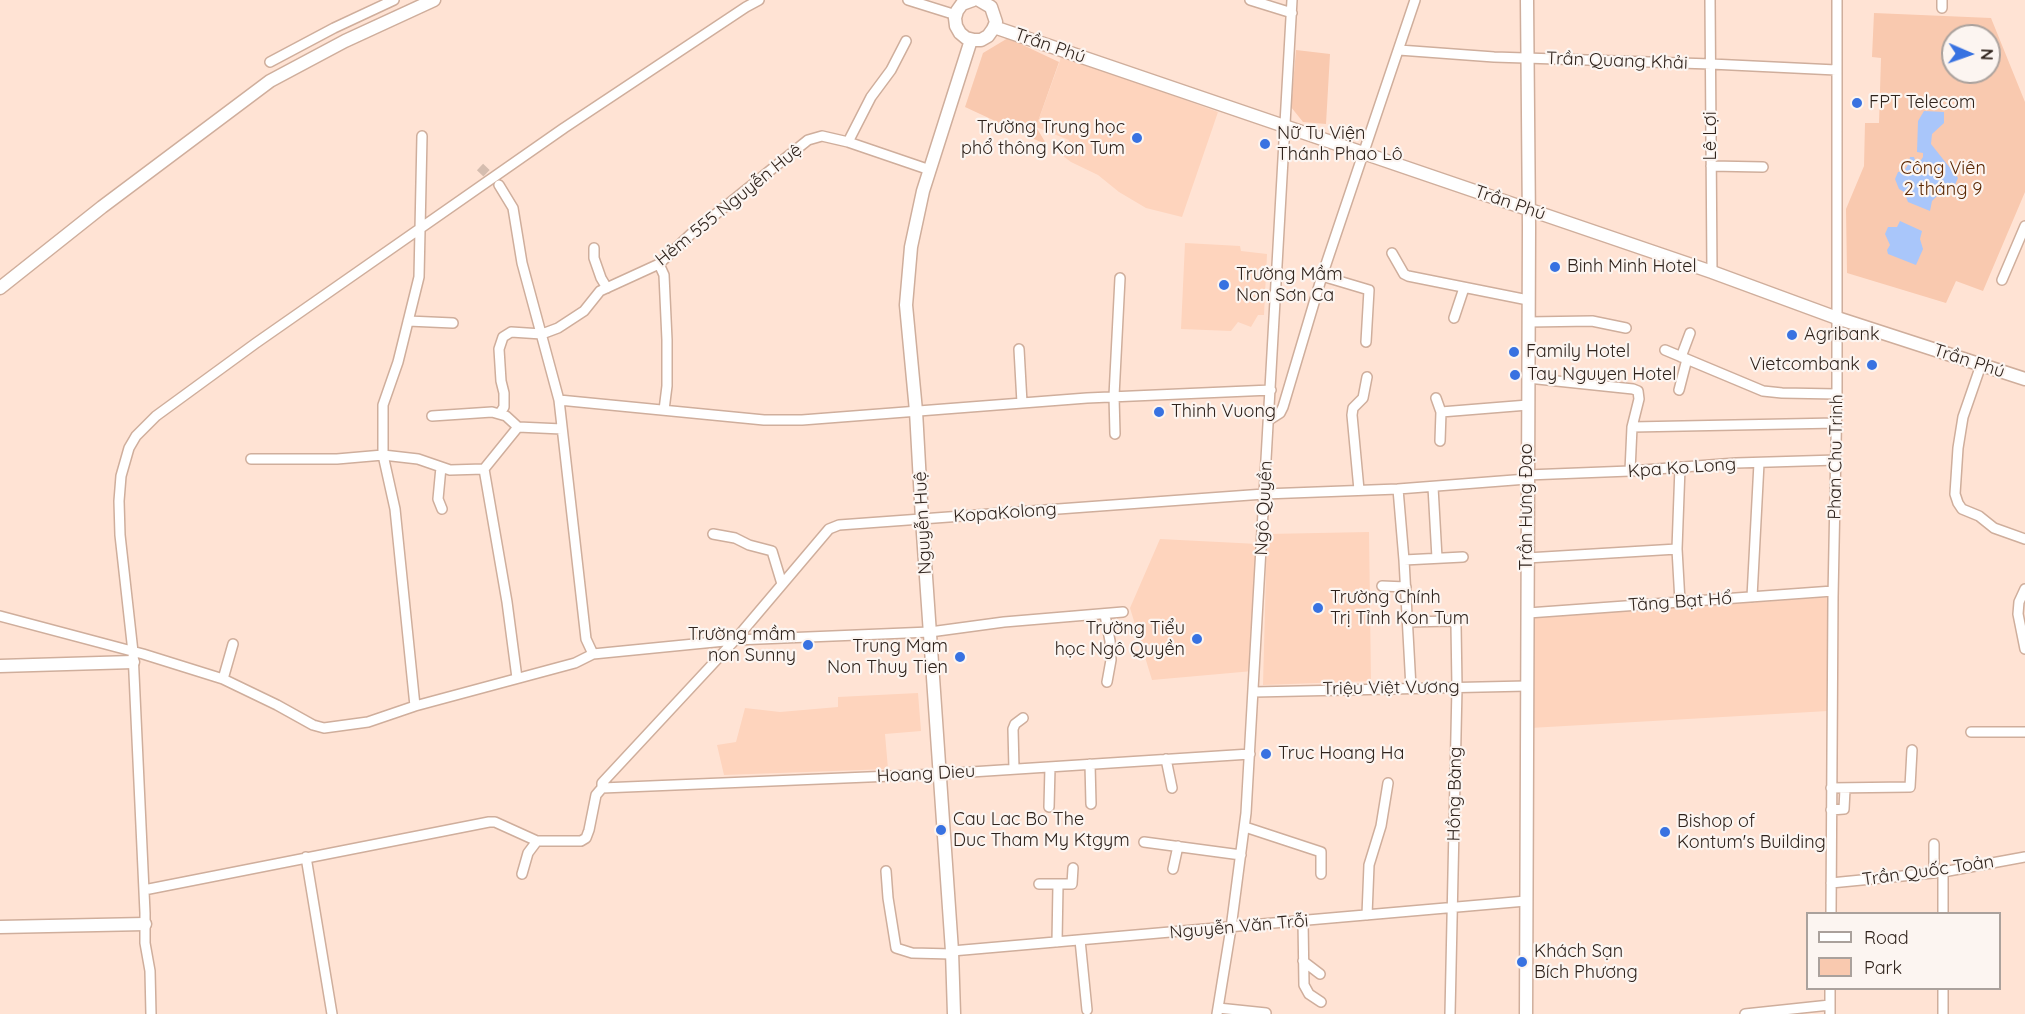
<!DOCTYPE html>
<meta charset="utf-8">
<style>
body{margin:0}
#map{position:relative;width:2025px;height:1014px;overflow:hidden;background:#ffe3d4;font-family:Quicksand,sans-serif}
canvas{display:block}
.legend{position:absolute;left:1806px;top:912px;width:195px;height:78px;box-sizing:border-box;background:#fcf5f1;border:2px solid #aaa19c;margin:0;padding:8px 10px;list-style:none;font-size:18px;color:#2f231c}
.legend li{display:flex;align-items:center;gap:12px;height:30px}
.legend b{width:30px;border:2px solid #aaa19c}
.north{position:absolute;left:1941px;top:24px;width:60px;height:60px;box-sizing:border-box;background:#fcf5f1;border:2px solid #aaa19c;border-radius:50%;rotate:92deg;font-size:16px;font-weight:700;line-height:24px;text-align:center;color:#2f231c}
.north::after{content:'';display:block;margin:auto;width:21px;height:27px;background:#3872e1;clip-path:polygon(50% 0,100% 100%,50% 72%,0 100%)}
</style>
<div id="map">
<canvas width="2025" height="1014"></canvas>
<ul class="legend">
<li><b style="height:8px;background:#fff"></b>Road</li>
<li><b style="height:16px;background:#f9c9af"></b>Park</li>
</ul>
<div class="north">N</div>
</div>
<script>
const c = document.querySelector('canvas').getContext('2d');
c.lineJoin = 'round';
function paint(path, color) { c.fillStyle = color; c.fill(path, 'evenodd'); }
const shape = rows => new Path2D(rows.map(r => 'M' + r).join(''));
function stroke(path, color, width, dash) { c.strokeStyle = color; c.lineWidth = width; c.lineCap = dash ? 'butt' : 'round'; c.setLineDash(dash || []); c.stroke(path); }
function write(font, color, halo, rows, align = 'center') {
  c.font = font + ' Quicksand,sans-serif'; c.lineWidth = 4.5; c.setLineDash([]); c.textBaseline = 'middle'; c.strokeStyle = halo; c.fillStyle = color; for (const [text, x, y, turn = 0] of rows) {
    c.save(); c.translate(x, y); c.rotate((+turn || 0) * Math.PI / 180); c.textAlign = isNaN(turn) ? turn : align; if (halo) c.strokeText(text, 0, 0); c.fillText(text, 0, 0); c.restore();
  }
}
paint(shape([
 [1062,55,1218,112,1182,217,1146,208,1119,192,1098,175,1071,162,1063,156,1069,140,1036,127],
 [1185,243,1240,246,1241,251,1267,254,1264,315,1258,315,1251,327,1238,322,1231,331,1181,329],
 [1369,532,1371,681,1263,685,1267,534],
 [1160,539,1258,544,1253,671,1152,680,1130,608],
 [1833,597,1828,711,1530,728,1528,618],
 [918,693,921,731,885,734,888,769,724,775,717,745,736,742,745,708,780,712,838,707,838,697]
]), '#fed4bd');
paint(shape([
 [1874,13,1991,18,2025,102,2025,192,1983,291,1956,281,1946,303,1847,273,1846,209,1864,166,1865,123,1879,123,1881,58,1872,57],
 [1953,36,1989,36,1989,72,1953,72],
 [1008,38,1059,62,1036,127,1047,145,965,107,983,53],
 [1296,50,1330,54,1326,124,1303,122,1291,107]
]), '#f9c9af');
paint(shape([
 [1924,111,1944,112,1944,123,1932,134,1931,144,1958,178,1954,187,1938,195,1932,201,1930,211,1908,202,1904,192,1899,189,1895,179,1898,172,1904,171,1909,163,1910,157,1914,157,1915,160,1921,160,1923,157,1923,153,1917,152,1918,121],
 [1900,221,1922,231,1920,239,1923,249,1916,265,1888,254,1887,250,1890,245,1885,234,1888,227,1897,227]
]), '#a9c6fa');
stroke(shape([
 [480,167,497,183]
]), '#d5bdaf', 9, [9, 4.5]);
const street = shape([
 [908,0,956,15],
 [1250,0,1292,13],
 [1710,0,1712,272],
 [1942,8,1942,0],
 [1399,50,1494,57,1711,64,1836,70],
 [270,62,334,28,394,0],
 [848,142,871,97,891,70,906,41],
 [1711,166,1763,167],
 [499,185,513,208,522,263,559,400,586,639,593,654],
 [594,248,594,258,601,278,607,288],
 [1392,253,1404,274,1408,276,1528,300],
 [659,264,664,275,667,340,667,386,664,410],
 [1322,276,1369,290,1366,342],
 [2002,280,2025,226],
 [1454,318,1464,288],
 [408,321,453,323],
 [1528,322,1592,321,1626,328],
 [1019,349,1022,403],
 [1665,350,1763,391,1782,393,1837,394],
 [1681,357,1690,333],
 [1981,365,1963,417,1958,448,1955,494,1958,503,1962,509,1979,516,1994,528,2025,539],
 [1528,378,1633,389,1638,391,1639,399,1632,427,1630,471],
 [1679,390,1687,359],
 [1436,398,1441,412,1440,441],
 [559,400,764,420,802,420,1087,398,1271,390],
 [1441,412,1528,405],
 [500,413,504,407,504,393,501,381,499,349,503,337,511,332,542,334,558,328,584,311,600,291,659,264,691,234,808,140,822,136,848,142,930,170],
 [432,416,492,412,506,416,518,427],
 [1269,420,1280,413,1283,407,1322,276,1415,0],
 [1632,427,1837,423],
 [1115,434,1114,396,1120,278],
 [251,459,337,459,383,455,418,459,450,470,484,469,518,427,562,429],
 [441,467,438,499,442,509],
 [484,469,507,602,517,678],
 [1527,475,1630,471,1736,463,1837,460],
 [1433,487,1437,558],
 [1398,489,1404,560,1411,688],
 [1359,490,1352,415,1353,408,1363,398,1367,377],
 [713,534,735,538,749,545,772,551,782,584],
 [1527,558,1677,549],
 [1404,560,1463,557],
 [1382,586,1406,587],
 [2025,589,2019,602,2018,614,2025,649],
 [1752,597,1759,463],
 [1680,602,1677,549,1680,467],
 [1528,613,1833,591],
 [1105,615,1110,641,1111,660,1107,682],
 [0,616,143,654,223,679,277,705,313,725,324,728,368,722,415,706,575,663,593,654,735,640,930,632,1004,622,1123,612],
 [1408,622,1452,621,1456,625,1457,687,1450,1014],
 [223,679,233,644],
 [1254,692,1527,686],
 [415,706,395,509,383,455,383,405,398,362,419,277,422,136],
 [1971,732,2025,732],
 [1166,759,1172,788],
 [1090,764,1091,804],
 [1014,769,1013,729,1015,724,1023,718],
 [602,788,940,774,1250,754],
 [1831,788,1910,787,1912,750],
 [1049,807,1050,767],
 [1831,810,1844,809,1845,789],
 [1245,827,1321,852,1321,874],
 [1144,842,1241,855],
 [1934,844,1934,873],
 [306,857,332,1014],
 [1173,869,1178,846],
 [886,871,888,898,896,948,912,953,952,954],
 [1943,872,1943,914],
 [522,874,528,853,537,841],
 [1831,883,1943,872,2025,857],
 [1039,884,1072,884,1073,868],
 [144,890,489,822,495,822,537,841,581,841,586,838,589,830,596,795,602,788,602,783,735,640,829,529,839,525,1264,494,1398,489,1527,479],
 [1831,914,1833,597,1837,394,1837,0],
 [1367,915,1369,865,1381,826,1388,783],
 [1303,921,1304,985,1309,994,1321,1002],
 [1080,940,1087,1010],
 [1057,942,1058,885],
 [952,951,1526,901],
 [1303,961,1320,974],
 [1830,988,1830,1014],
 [1943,988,1943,1014],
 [1218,1008,1266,1013],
 [151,1014,150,971,145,943,145,913,133,652,120,535,119,501,121,476,129,448,136,436,156,416,256,343,564,128,746,7,759,0],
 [1217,1014,1231,928,1246,813,1292,0],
 [1745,1014,1830,1005]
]);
const secondary = shape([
 [973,0,962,4,957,11,955,18,956,26,960,33,966,38,974,40,981,40,988,36,993,29,996,22,991,7,979,0],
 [994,27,1712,272,1837,318,2025,379],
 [0,288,102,207,270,81,345,41,434,0],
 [0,666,133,662],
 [0,927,145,924],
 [954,1014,952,951,922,519,916,411,906,305,911,247,923,191,971,40],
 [1526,1014,1529,227,1527,0]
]);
stroke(street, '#cfae9c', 12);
stroke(secondary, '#cfae9c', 15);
stroke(street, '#fff', 9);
stroke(secondary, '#fff', 12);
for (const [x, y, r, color] of [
 [1857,103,6,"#3872e1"],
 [1137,138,6,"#3872e1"],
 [1265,144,6,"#3872e1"],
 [1555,267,6,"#3872e1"],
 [1224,285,6,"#3872e1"],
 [1792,335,6,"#3872e1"],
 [1514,352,6,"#3872e1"],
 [1872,365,6,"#3872e1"],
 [1515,375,6,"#3872e1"],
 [1159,412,6,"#3872e1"],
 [1318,608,6,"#3872e1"],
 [1197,639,6,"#3872e1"],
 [808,645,6,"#3872e1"],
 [960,657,6,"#3872e1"],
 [1266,754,6,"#3872e1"],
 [941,830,6,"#3872e1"],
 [1665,832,6,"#3872e1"],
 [1522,962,6,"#3872e1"]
]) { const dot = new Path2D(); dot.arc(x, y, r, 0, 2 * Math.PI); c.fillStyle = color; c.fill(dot); stroke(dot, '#fcf5f1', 2); }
write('18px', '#2f231c', '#fcf5f1', [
 ["Trần Phú",1050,46,19],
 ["Trần Quang Khải",1617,61,2],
 ["Lê Lợi",1711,136,-90],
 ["Trần Phú",1510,203,19],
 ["Hẻm 555 Nguyễn Huệ",729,205,-39],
 ["Trần Phú",1969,361,18],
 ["Phan Chu Trinh",1836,457,-89],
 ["Kpa Ko Long",1682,468,-4],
 ["Trần Hưng Đạo",1527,507,-90],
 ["Ngô Quyền",1264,508,-87],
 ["KopaKolong",1005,513,-4],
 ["Nguyễn Huệ",923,523,-93],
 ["Tăng Bạt Hổ",1680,602,-4],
 ["Triệu Việt Vương",1391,688,-1],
 ["Hoang Dieu",926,774,-3],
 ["Hồng Bàng",1455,794,-89],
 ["Trần Quốc Toản",1928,871,-8],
 ["Nguyễn Văn Trỗi",1239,927,-5]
]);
write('18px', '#2f231c', '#fcf5f1', [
 ["FPT Telecom",1869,103],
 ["Trường Trung học",1125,128,"right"],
 ["phổ thông Kon Tum",1125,149,"right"],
 ["Nữ Tu Viện",1277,134],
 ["Thánh Phao Lô",1277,155],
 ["Binh Minh Hotel",1567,267],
 ["Trường Mầm",1236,275],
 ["Non Sơn Ca",1236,296],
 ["Agribank",1804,335],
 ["Family Hotel",1526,352],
 ["Vietcombank",1860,365,"right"],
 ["Tay Nguyen Hotel",1527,375],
 ["Thinh Vuong",1171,412],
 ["Trường Chính",1330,598],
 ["Trị Tỉnh Kon Tum",1330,619],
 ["Trường Tiểu",1185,629,"right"],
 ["học Ngô Quyền",1185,650,"right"],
 ["Trường mầm",796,635,"right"],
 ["non Sunny",796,656,"right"],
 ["Trung Mam",948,647,"right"],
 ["Non Thuy Tien",948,668,"right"],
 ["Truc Hoang Ha",1278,754],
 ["Cau Lac Bo The",953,820],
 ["Duc Tham My Ktgym",953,841],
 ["Bishop of",1677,822],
 ["Kontum's Building",1677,843],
 ["Khách Sạn",1534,952],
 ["Bích Phương",1534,973]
], 'left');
write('18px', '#5b2702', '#fcf5f1', [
 ["Công Viên",1943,169],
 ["2 tháng 9",1943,190]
]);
</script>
